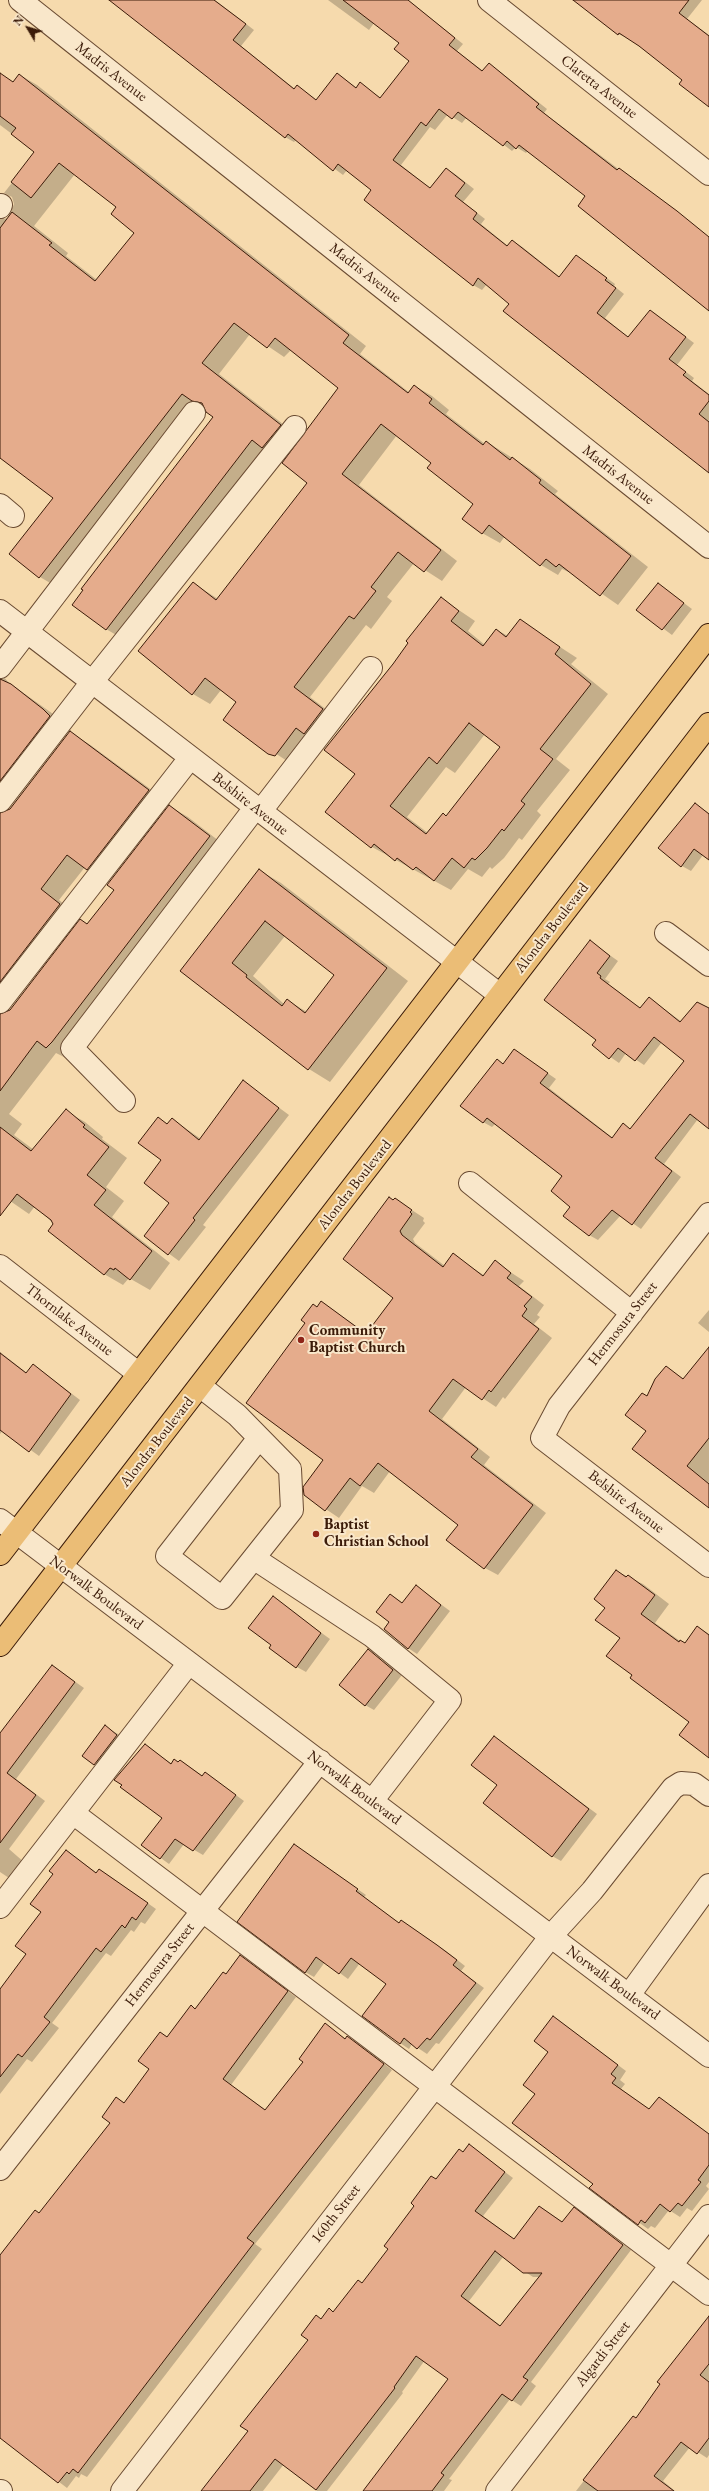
<!DOCTYPE html>
<style>
body{margin:0}
#map{position:relative;width:709px;height:2491px;overflow:hidden;background:#f6daad;font-family:"EB Garamond",serif}
canvas{display:block}
.north{position:absolute;left:8px;top:8px;width:40px;height:40px;-webkit-text-stroke:3px #f9e7ca;paint-order:stroke;rotate:308deg;font-size:11px;font-weight:700;line-height:16px;text-align:center;color:#3b1b09}
.north::after{content:'';display:block;margin:auto;width:14px;height:18px;background:#3b1b09;clip-path:polygon(50% 0,100% 100%,50% 72%,0 100%)}
</style>
<div id="map">
<canvas width="709" height="2491"></canvas>
<div class="north">N</div>
</div>
<script>
const c = document.querySelector('canvas').getContext('2d');
c.lineJoin = 'round';
function paint(path, color) { c.fillStyle = color; c.fill(path, 'evenodd'); }
const shape = rows => new Path2D(rows.map(r => 'M' + r).join(''));
function stroke(path, color, width, dash) { c.strokeStyle = color; c.lineWidth = width; c.lineCap = dash ? 'butt' : 'round'; c.setLineDash(dash || []); c.stroke(path); }
function write(font, color, halo, rows, align = 'center') {
  c.font = font + ' "EB Garamond",serif'; c.lineWidth = 4; c.setLineDash([]); c.textBaseline = 'middle'; c.strokeStyle = halo; c.fillStyle = color; for (const [text, x, y, turn = 0] of rows) {
    c.save(); c.translate(x, y); c.rotate((+turn || 0) * Math.PI / 180); c.textAlign = isNaN(turn) ? turn : align; if (halo) c.strokeText(text, 0, 0); c.fillText(text, 0, 0); c.restore();
  }
}
paint(shape([
 [111,0,215,0,254,30,241,46,295,89,297,86,317,100,337,74,357,88,360,84,381,98,410,61,400,43,374,23,369,30,328,0,408,0,463,44,457,51,483,71,489,65,498,70,547,109,544,113,709,237,709,309,586,196,528,150,526,153,516,147,512,151,467,117,462,123,448,114,435,130,430,127,401,165,431,189,446,169,455,174,474,189,463,202,485,219,481,224,508,246,512,241,521,246,560,277,585,262,615,284,614,286,624,294,605,318,629,338,659,317,694,343,677,365,694,378,692,381,709,394,709,471,487,284,482,290,473,285,373,190,347,170,343,175,296,140,294,142,285,137],
 [575,0,702,0,687,19,709,35,709,106,684,79,628,38,618,34],
 [20,75,37,85,366,346,360,354,410,393,415,386,432,396,449,410,446,414,485,444,487,442,530,469,558,491,555,494,648,567,618,605,575,575,562,569,558,575,541,565,505,536,500,543,482,533,475,504,432,463,397,435,359,485,457,561,442,581,414,563,387,597,392,601,371,629,366,625,310,697,340,720,293,765,224,719,237,702,221,690,210,704,193,694,140,651,193,583,218,599,308,483,340,388,291,350,284,357,250,334,219,374,297,435,123,639,106,629,215,417,205,408,199,404,57,587,40,577,54,498,0,457,0,201,9,208,4,219,8,218,14,204,12,197,4,193,36,152,0,125,0,78,14,83],
 [75,174,118,207,136,232,97,280,66,256,68,253,34,226],
 [658,584,692,609,672,635,637,609],
 [441,598,475,621,468,631,485,645,497,630,508,636,520,621,577,658,571,664,608,694,556,759,570,770,537,811,541,815,522,840,519,838,504,858,492,869,490,867,482,877,468,869,451,890,372,847,327,811,356,774,394,664],
 [485,734,501,747,447,816,428,833,407,817,446,767,455,773],
 [0,672,8,682,63,721,9,804,8,811,70,733,89,744,168,802,107,880,85,867,59,900,79,916,9,1005,8,1012,88,925,115,890,169,806,188,817,228,848,71,1052,66,1058,56,1053,9,1114,22,1124,14,1135,34,1150,66,1111,85,1122,103,1137,102,1139,127,1158,106,1187,124,1201,112,1217,170,1263,150,1290,129,1278,123,1285,104,1274,49,1231,54,1224,35,1206,29,1214,0,1194,0,1051,3,1014,0,1012],
 [695,804,709,813,709,859,703,855,691,871,682,866],
 [259,870,281,883,408,981,330,1082,309,1069,181,971],
 [285,936,336,975,307,1012,287,1000,284,1004,253,976],
 [590,941,618,961,605,979,610,982,608,984,641,1009,649,998,682,1022,709,1009,709,1128,698,1119,664,1164,681,1177,641,1229,621,1215,598,1240,589,1235,571,1207,564,1176,495,1124,492,1127,483,1122,498,1061,504,1064,514,1050,556,1079,549,1088,613,1138,623,1125,631,1129,685,1060,662,1042,644,1065,626,1053,619,1063,593,1045,597,1040],
 [243,1081,289,1115,203,1225,206,1227,179,1261,145,1236,171,1203,158,1118,168,1124,172,1119,201,1139],
 [395,1199,424,1218,423,1221,425,1223,413,1239,415,1243,445,1266,453,1255,485,1276,495,1262,524,1281,519,1286,544,1305,537,1315,540,1317,534,1324,552,1338,505,1399,503,1397,496,1407,466,1387,442,1419,490,1457,484,1465,546,1513,498,1575,485,1568,459,1524,390,1471,374,1493,362,1486,339,1518,305,1495,324,1460,318,1307,322,1302,367,1334,395,1297],
 [709,1310,709,1332,698,1323],
 [709,1347,709,1506,647,1431,648,1397,666,1367,684,1379],
 [0,1352,27,1373,33,1366,42,1371,80,1400,39,1456,3,1430,0,1434],
 [616,1571,643,1584,669,1604,655,1623,680,1641,685,1644,698,1627,709,1634,709,1757,690,1722,633,1675,622,1638,606,1608],
 [416,1586,450,1611,417,1654,408,1648,391,1595,403,1603],
 [273,1598,330,1639,306,1672,297,1667],
 [368,1650,402,1675,374,1710,365,1705],
 [53,1666,84,1688,16,1779,45,1801,9,1849,25,1863,12,1880,0,1872,0,1744],
 [105,1727,122,1736,112,1774,84,1755],
 [494,1737,597,1814,561,1861,552,1856,498,1785],
 [145,1745,172,1764,181,1761,203,1776,206,1773,244,1801,203,1855,184,1844,169,1864,143,1845,163,1818],
 [294,1845,366,1895,364,1897,400,1924,410,1927,446,1951,465,1966,461,1971,484,1988,439,2044,436,2043,427,2054,412,2044,409,2049,400,2043,387,1984,360,1963,348,1979,325,1962,314,1977,305,1972],
 [67,1851,97,1873,99,1870,108,1875,156,1909,145,1924,141,1922,134,1932,131,1930,111,1956,106,1953,52,2023,59,2028,32,2062,27,2059,0,2094,0,1989,28,1954,55,1874],
 [241,1957,296,1997,231,2085,266,2110,304,2062,325,2025,346,2039,347,2037,356,2042,392,2070,255,2244,262,2249,87,2477,81,2474,79,2478,76,2476,67,2488,0,2437,0,2265,111,2123,117,2098,125,2103,150,2069,161,2033,168,2037,196,2010],
 [562,2023,626,2071,620,2080,625,2084,621,2089,650,2110,660,2098,709,2134,709,2182,706,2186,709,2189,692,2211,687,2208,680,2217,669,2210,655,2228,651,2226,648,2229,591,2188,594,2184,536,2093],
 [469,2145,513,2178,483,2216,515,2240,540,2207,563,2222,574,2209,631,2250,531,2382,536,2386,521,2406,510,2399,449,2479,452,2480,444,2491,365,2491,450,2379,425,2360,402,2392,403,2393,327,2491,317,2491,284,2464,263,2491,202,2491,249,2431,329,2309,334,2312,362,2284,389,2249,436,2180],
 [503,2257,533,2277,540,2277,501,2326,469,2301],
 [709,2317,709,2455,707,2458,690,2447,663,2481,675,2491,576,2491,633,2417,637,2419]
]), '#0003');
const building = shape([
 [109,0,214,0,246,24,233,40,294,89,297,85,316,100,337,73,356,88,360,82,380,98,409,61,394,49,399,43,343,0,408,0,455,38,449,45,482,71,489,63,539,104,536,107,617,170,619,168,677,211,709,237,709,311,578,206,585,196,519,145,516,149,507,141,503,146,458,112,452,119,439,109,426,126,421,122,393,160,430,188,446,168,465,183,455,196,477,213,473,219,507,246,512,240,559,277,576,255,607,278,605,280,616,288,597,313,628,337,650,310,686,337,669,359,686,372,683,375,709,395,709,401,699,414,709,422,709,473,503,311,509,304,478,278,473,286,364,200,371,190,338,164,333,171,288,134,285,138,109,0],
 [573,0,689,0,679,13,709,36,709,107,679,84,682,80,639,46,619,33,618,35,573,0],
 [0,73,13,82,19,74,349,335,343,343,408,393,414,385,432,399,429,403,483,445,486,441,510,460,512,457,541,480,539,483,631,556,600,596,559,564,556,567,546,559,540,566,489,525,482,534,462,519,473,504,427,468,431,463,381,424,342,474,441,550,424,572,398,552,371,587,376,591,354,619,349,616,294,687,323,709,304,734,296,728,275,756,268,754,223,720,236,702,205,678,192,695,138,651,193,582,216,600,307,483,282,463,338,388,275,338,267,348,234,323,202,363,281,425,262,448,252,440,106,630,72,605,83,590,81,589,213,417,206,412,202,403,192,401,182,394,39,578,9,554,53,498,0,458,0,228,12,212,52,243,49,245,95,281,134,233,111,214,116,207,59,163,31,198,11,182,34,152,11,134,16,128,0,116,0,73],
 [658,583,684,603,662,630,636,610,658,583],
 [441,597,459,611,451,621,483,646,496,629,506,637,520,619,560,647,555,654,591,684,540,749,553,759,521,801,525,804,504,831,502,829,487,848,475,860,472,858,464,868,452,858,434,881,416,867,413,870,397,858,395,861,374,844,371,848,325,812,355,774,324,750,393,664,408,643,406,641,441,597],
 [469,723,500,747,446,816,443,813,426,834,390,806,429,757,437,764,469,723],
 [0,679,11,684,43,709,50,716,0,781,0,679],
 [70,731,149,790,87,870,67,855,41,889,60,904,0,982,0,813,10,809,70,731],
 [695,803,709,814,709,860,694,849,681,867,658,848,695,803],
 [169,805,210,836,52,1042,46,1048,37,1041,0,1091,0,1014,10,1010,80,919,87,924,114,890,107,885,169,805],
 [259,869,387,968,308,1070,180,971,259,869],
 [265,921,334,975,305,1013,287,999,282,1006,246,977,247,975,232,963,265,921],
 [590,940,610,956,597,973,601,976,600,978,640,1008,649,997,680,1022,697,1002,709,1008,709,1129,690,1114,655,1158,672,1171,632,1225,612,1210,589,1236,563,1216,570,1207,551,1191,562,1176,487,1118,483,1123,460,1106,497,1059,503,1064,514,1049,548,1073,540,1083,612,1138,623,1123,630,1129,684,1061,654,1037,635,1061,618,1048,609,1059,592,1045,596,1040,544,1000,590,940],
 [243,1080,279,1108,193,1218,195,1220,168,1255,144,1236,169,1203,144,1183,161,1160,138,1143,158,1117,167,1124,172,1118,199,1140,243,1080],
 [66,1109,85,1125,83,1127,109,1147,87,1175,106,1190,94,1205,152,1251,130,1280,115,1268,114,1270,110,1268,104,1275,48,1231,53,1224,51,1220,17,1194,0,1216,0,1127,31,1151,66,1109],
 [389,1197,393,1200,395,1198,412,1210,410,1212,412,1214,400,1231,402,1235,443,1267,453,1253,483,1276,495,1260,511,1273,507,1278,532,1297,524,1306,527,1309,522,1316,539,1329,491,1392,489,1390,482,1400,453,1379,429,1411,478,1449,471,1457,533,1505,484,1569,446,1540,458,1525,378,1463,360,1486,350,1478,325,1511,304,1495,303,1487,323,1460,246,1403,305,1323,301,1320,313,1304,317,1307,321,1301,366,1334,393,1298,343,1259,389,1197],
 [709,1347,709,1438,687,1466,709,1484,709,1508,632,1449,646,1431,625,1415,642,1393,647,1396,655,1379,666,1366,683,1379,709,1347],
 [0,1353,26,1373,33,1364,71,1394,29,1452,0,1430,0,1353],
 [616,1570,626,1577,628,1575,655,1595,641,1614,679,1642,680,1640,685,1643,697,1626,709,1635,709,1758,679,1735,689,1722,630,1678,632,1675,606,1656,620,1638,595,1620,605,1608,594,1599,616,1570],
 [416,1585,441,1605,408,1649,384,1629,389,1622,376,1612,390,1594,402,1603,416,1585],
 [273,1596,321,1633,296,1668,269,1648,271,1645,248,1628,273,1596],
 [368,1649,393,1670,365,1706,339,1685,368,1649],
 [52,1665,75,1682,7,1773,36,1795,0,1843,0,1733,52,1665],
 [105,1725,117,1735,94,1765,82,1756,105,1725],
 [494,1736,589,1809,552,1857,483,1803,497,1785,471,1765,494,1736],
 [145,1744,171,1764,174,1759,178,1762,180,1760,202,1776,205,1772,236,1795,193,1851,175,1839,160,1859,141,1845,162,1818,120,1787,122,1785,114,1780,145,1744],
 [294,1844,358,1889,356,1891,399,1923,401,1920,437,1945,457,1960,453,1965,476,1983,430,2040,427,2038,417,2049,404,2038,400,2044,362,2016,386,1984,351,1958,339,1974,316,1957,305,1973,237,1922,294,1844],
 [66,1850,96,1873,99,1869,148,1903,136,1920,132,1917,125,1928,122,1925,101,1952,96,1948,44,2017,50,2022,22,2057,18,2054,0,2077,0,1989,26,1954,15,1946,41,1912,30,1904,53,1874,49,1871,66,1850],
 [240,1955,288,1991,223,2079,265,2110,303,2062,299,2059,325,2023,345,2039,347,2036,384,2064,247,2238,254,2243,78,2473,73,2469,69,2474,67,2472,58,2483,0,2438,0,2255,35,2210,39,2213,110,2123,102,2117,116,2097,124,2103,149,2069,138,2061,160,2032,167,2037,191,2005,195,2009,223,1972,226,1974,240,1955],
 [553,2016,618,2065,611,2074,616,2078,612,2083,649,2109,659,2097,709,2134,709,2165,698,2180,701,2182,682,2206,678,2203,670,2212,660,2204,645,2223,641,2220,638,2225,589,2188,593,2184,512,2123,535,2094,523,2085,548,2052,534,2041,553,2016],
 [469,2144,505,2172,475,2211,514,2239,539,2206,562,2222,574,2207,623,2245,523,2377,528,2380,512,2401,502,2394,441,2473,444,2475,432,2491,363,2491,448,2379,416,2356,394,2387,395,2388,316,2490,275,2459,250,2491,201,2491,248,2431,240,2426,308,2340,301,2335,316,2315,321,2319,329,2308,333,2312,358,2280,362,2283,388,2249,384,2246,414,2206,411,2203,431,2176,436,2179,459,2149,463,2152,469,2144],
 [495,2251,523,2273,542,2273,500,2326,461,2296,495,2251],
 [709,2316,709,2364,700,2375,709,2382,709,2438,697,2454,681,2442,654,2476,674,2491,598,2491,583,2480,633,2416,636,2418,660,2384,657,2382,709,2316]
]);
paint(building, '#e5ac8c');
stroke(building, '#3b1b09', 1);
const minor = shape([
 [20,0,709,547],
 [489,0,709,174],
 [0,207,1,205],
 [0,505,13,516],
 [0,611,500,995],
 [0,667,194,413],
 [0,801,92,682,295,427],
 [260,812,371,668],
 [666,933,709,965],
 [0,1002,190,758],
 [124,1101,72,1048,255,808],
 [470,1183,632,1313],
 [709,1214,559,1406,542,1438,709,1566],
 [0,1266,139,1374],
 [200,1386,237,1415,290,1469,292,1510,222,1598,167,1556,259,1438],
 [0,1520,709,2056],
 [255,1559,372,1636,450,1700,372,1801],
 [73,1813,709,2294],
 [0,1907,189,1663],
 [629,1995,709,1885],
 [0,2169,320,1761],
 [0,2491,1,2491],
 [122,2491,551,1936,592,1891,673,1788,681,1783,694,1784,709,1795],
 [497,2491,709,2216]
]);
const major = shape([
 [0,1554,709,635],
 [0,1645,709,724]
]);
stroke(minor, '#6a4b32', 24);
stroke(major, '#3b1b09', 24);
stroke(minor, '#f9e7ca', 22);
stroke(major, '#ebbd76', 22);
for (const [x, y, r, color] of [
 [301,1340,4,"#8f2418"],
 [316,1534,4,"#8f2418"]
]) { const dot = new Path2D(); dot.arc(x, y, r, 0, 2 * Math.PI); c.fillStyle = color; c.fill(dot); stroke(dot, '#f9e7ca', 1.5); }
write('15px', '#3b1b09', '#f9e7ca', [
 ["Madris Avenue",111,72,38],
 ["Claretta Avenue",599,87,38],
 ["Madris Avenue",365,273,38],
 ["Madris Avenue",618,475,38],
 ["Belshire Avenue",250,804,38],
 ["Alondra Boulevard",552,928,-52],
 ["Alondra Boulevard",355,1185,-52],
 ["Thornlake Avenue",69,1320,38],
 ["Hermosura Street",623,1324,-52],
 ["Alondra Boulevard",157,1442,-52],
 ["Belshire Avenue",626,1502,38],
 ["Norwalk Boulevard",96,1593,37],
 ["Norwalk Boulevard",354,1788,37],
 ["Hermosura Street",160,1965,-52],
 ["Norwalk Boulevard",613,1983,37],
 ["160th Street",336,2214,-52],
 ["Algardi Street",603,2354,-52]
]);
write('bold 15px', '#3b1b09', '#f9e7ca', [
 ["Community",309,1331],
 ["Baptist Church",309,1348],
 ["Baptist",324,1525],
 ["Christian School",324,1542]
], 'left');
</script>
